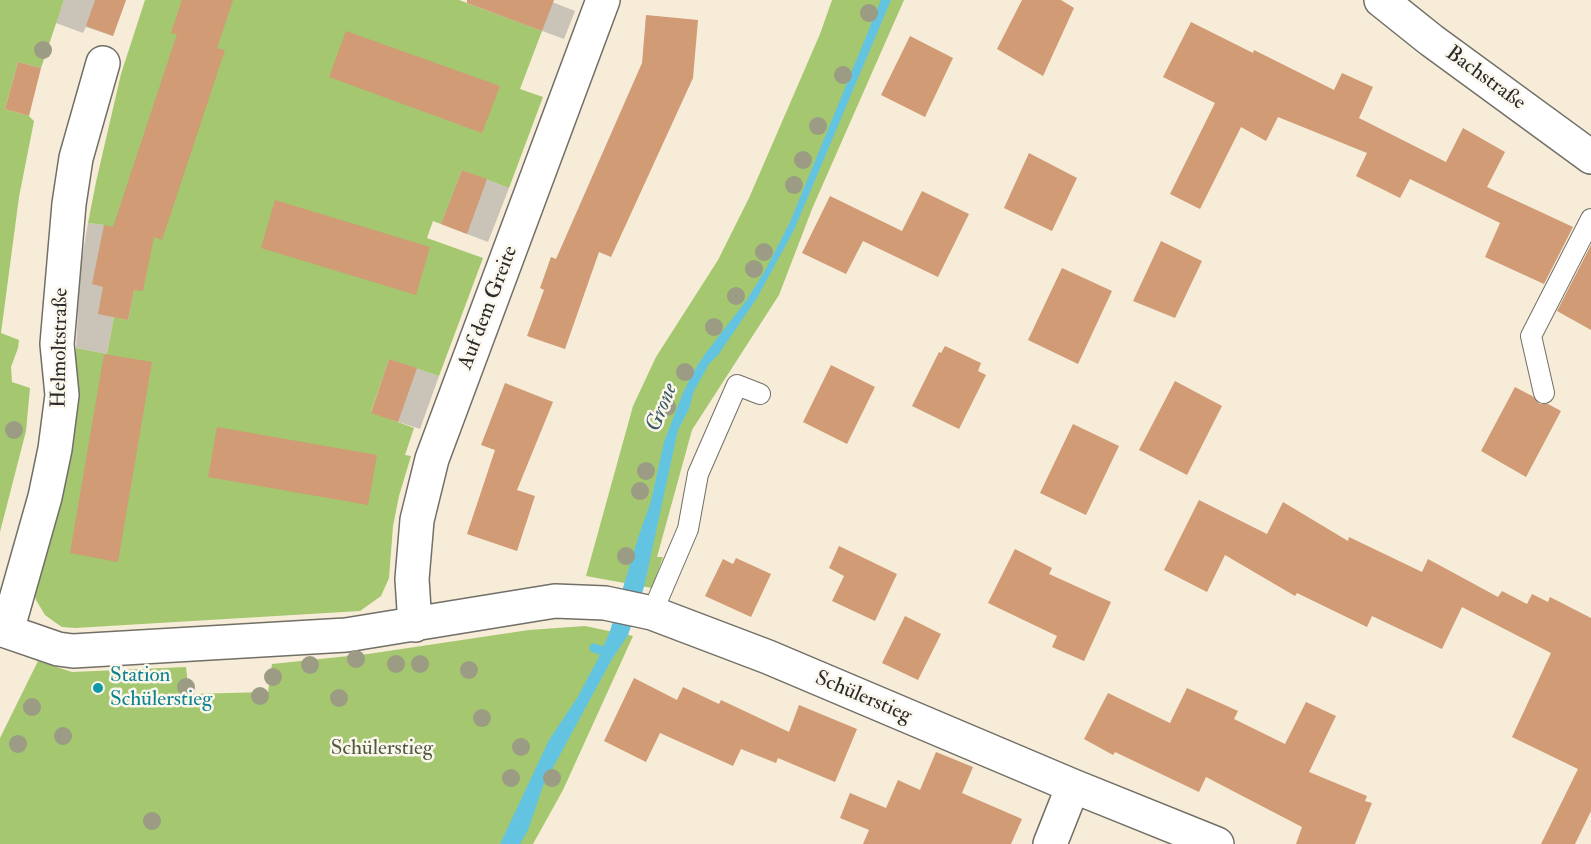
<!DOCTYPE html>
<meta charset="utf-8">
<style>
body{margin:0}
canvas{display:block;background:#f6ecd7}
</style>
<canvas width="1591" height="844"></canvas>
<script>
const c = document.querySelector('canvas').getContext('2d');
c.lineJoin = 'round';
function paint(path, color) { c.fillStyle = color; c.fill(path, 'evenodd'); }
const shape = rows => new Path2D(rows.map(r => 'M' + r).join(''));
function stroke(path, color, width, dash) { c.strokeStyle = color; c.lineWidth = width; c.lineCap = dash ? 'butt' : 'round'; c.setLineDash(dash || []); c.stroke(path); }
function write(font, color, halo, rows, align = 'center') {
  c.font = font + ' "IM FELL Double Pica",serif'; c.lineWidth = 5; c.setLineDash([]); c.textBaseline = 'middle'; c.strokeStyle = halo; c.fillStyle = color; for (const [text, x, y, turn = 0] of rows) {
    c.save(); c.translate(x, y); c.rotate((+turn || 0) * Math.PI / 180); c.textAlign = isNaN(turn) ? turn : align; if (halo) c.strokeText(text, 0, 0); c.fillText(text, 0, 0); c.restore();
  }
}
paint(shape([
 [64,0,126,0,113,36,86,27,83,33,56,23],
 [547,0,575,11,564,39,507,18],
 [462,170,509,188,488,242,441,224],
 [88,223,104,225,134,290,128,320,114,317,107,354,76,348,80,270],
 [389,359,439,376,420,429,371,413]
]), '#c9c3b8');
paint(shape([
 [0,0,64,0,41,68,18,62,5,109,29,116,34,121,19,197,1,333,19,340,18,348,11,367,12,382,30,388,26,431,0,532],
 [145,0,459,0,542,31,520,89,543,97,509,188,462,170,441,224,433,221,427,238,483,258,439,376,389,359,371,412,414,428,405,455,411,456,399,496,393,526,389,578,381,596,360,611,75,628,62,627,56,623,45,615,36,600,33,588,67,440,76,348,107,354,114,317,128,320,134,290,104,225,88,223,96,182,121,74],
 [832,0,904,0,812,209,779,295,692,430,657,557,663,557,652,588,586,576,633,406,656,357,718,260,749,198,820,34],
 [585,626,633,636,563,790,533,844,0,844,0,738,38,661,72,672,186,667,189,694,268,692,272,664,368,654,529,630]
]), '#a5c76f');
paint(shape([
 [881,0,891,0,794,230,757,298,718,355,709,364,694,391,689,409,678,430,644,587,628,635,612,659,543,786,528,830,520,844,500,844,549,740,577,698,599,657,610,631,638,538,651,501,664,442,682,395,694,371,705,354,746,301,766,269,790,222]
]), '#63c4e2');
stroke(shape([
 [594,648,609,653]
]), '#63c4e2', 9);
paint(shape([
 [95,0,126,0,113,36,86,26],
 [182,0,233,0,217,48,225,50,162,240,154,237,143,291,134,290,128,320,98,314,103,287,92,284,104,225,113,227,177,34,171,33],
 [467,0,554,0,542,31,467,3],
 [1022,0,1061,0,1074,8,1043,76,997,49],
 [646,15,698,20,693,78,611,257,599,252,565,349,527,336,544,290,540,288,551,257,556,259,642,63],
 [1191,22,1253,53,1254,50,1334,90,1342,73,1373,87,1359,118,1446,162,1463,128,1505,152,1487,187,1573,227,1544,284,1485,257,1500,223,1410,179,1400,198,1356,176,1367,153,1278,117,1266,141,1241,127,1200,209,1170,194,1215,103,1163,77],
 [346,31,500,86,482,133,329,77],
 [910,36,953,58,925,117,881,95],
 [18,62,41,68,29,116,5,109],
 [1029,153,1077,178,1052,231,1004,208],
 [462,170,487,179,467,234,441,224],
 [922,191,969,214,938,277,863,241,846,274,802,253,830,196,902,231],
 [275,200,430,247,416,295,261,248],
 [1161,241,1202,261,1175,318,1133,301],
 [1591,245,1591,330,1557,311],
 [1062,268,1112,291,1078,364,1028,340],
 [945,346,981,363,978,371,986,375,959,429,912,406,939,352,941,353],
 [104,354,152,362,118,562,70,553],
 [389,359,417,368,398,422,371,413],
 [831,365,875,387,847,444,803,422],
 [1175,381,1222,406,1187,475,1139,450],
 [505,383,553,402,517,490,535,496,517,551,467,534,495,450,481,445],
 [1515,387,1532,396,1540,404,1548,404,1561,411,1526,477,1481,451],
 [1073,424,1119,446,1086,515,1040,493],
 [217,427,377,455,368,505,208,477],
 [1199,500,1267,534,1283,502,1348,541,1349,537,1422,572,1428,559,1498,597,1502,591,1527,604,1532,594,1548,602,1550,597,1591,618,1591,811,1575,844,1541,844,1578,769,1512,737,1551,653,1462,607,1442,649,1372,616,1367,627,1297,593,1295,596,1225,555,1207,592,1164,570],
 [839,546,897,574,875,621,832,601,844,576,829,568],
 [1015,549,1052,568,1049,574,1111,602,1084,661,1052,647,1057,636,988,603],
 [736,558,771,574,751,617,705,596,723,559,733,564],
 [905,616,941,634,918,680,882,663],
 [634,678,677,700,683,687,719,704,721,700,789,732,799,705,857,729,835,782,778,758,776,763,741,749,733,766,660,733,646,762,604,741],
 [1187,688,1238,711,1234,719,1285,744,1306,702,1336,716,1309,772,1367,796,1365,801,1372,803,1355,844,1296,844,1302,827,1206,777,1199,792,1115,752,1113,755,1084,739,1108,693,1170,723],
 [936,752,973,767,962,793,1022,819,1011,844,863,844,869,830,840,818,850,793,886,808,898,780,920,790]
]), '#d09b75');
const lane = shape([
 [1544,393,1531,336,1591,219],
 [652,613,688,529,698,474,737,385,760,394]
]);
const street = shape([
 [1381,0,1431,40,1591,157],
 [415,625,412,579,417,520,432,459,603,0],
 [0,629,58,649,73,651,346,635,555,601,605,603,652,613,768,657,1073,786,1217,844],
 [7,631,45,497,55,449,62,395,57,344,69,204,76,158,103,63],
 [1050,844,1073,786]
]);
stroke(lane, '#726f67', 22);
stroke(street, '#726f67', 36);
stroke(lane, '#fff', 20);
stroke(street, '#fff', 33);
c.fillStyle = '#9b9c83';
for (const [x, y] of [
 [869,13],
 [43,50],
 [843,75],
 [818,126],
 [803,160],
 [794,185],
 [764,252],
 [754,269],
 [736,296],
 [714,327],
 [685,372],
 [667,407],
 [14,430],
 [646,471],
 [640,491],
 [626,556],
 [356,659],
 [396,664],
 [420,664],
 [310,665],
 [469,670],
 [273,677],
 [186,687],
 [260,696],
 [339,698],
 [32,707],
 [482,718],
 [63,736],
 [18,744],
 [521,747],
 [511,778],
 [552,778],
 [152,821]
]) { c.beginPath(); c.arc(x, y, 9, 0, 2 * Math.PI); c.fill(); }
for (const [x, y, r, color] of [
 [98,688,6,"#0f9aa8"]
]) { const dot = new Path2D(); dot.arc(x, y, r, 0, 2 * Math.PI); c.fillStyle = color; c.fill(dot); stroke(dot, '#fbf7ec', 2); }
write('21px', '#2b2b2b', '#fbf7ec', [
 ["Bachstraße",1485,79,36],
 ["Auf dem Greite",489,308,-69],
 ["Helmoltstraße",61,348,-89],
 ["Schülerstieg",863,698,23]
]);
write('21px', '#0d838f', '#fbf7ec', [
 ["Station",110,676],
 ["Schülerstieg",110,700]
], 'left');
write('21px', '#505a3f', '#fbf7ec', [
 ["Schülerstieg",382,749]
]);
write('italic 22px', '#3c5962', '#fbf7ec', [
 ["Grone",663,408,-68]
]);
</script>
